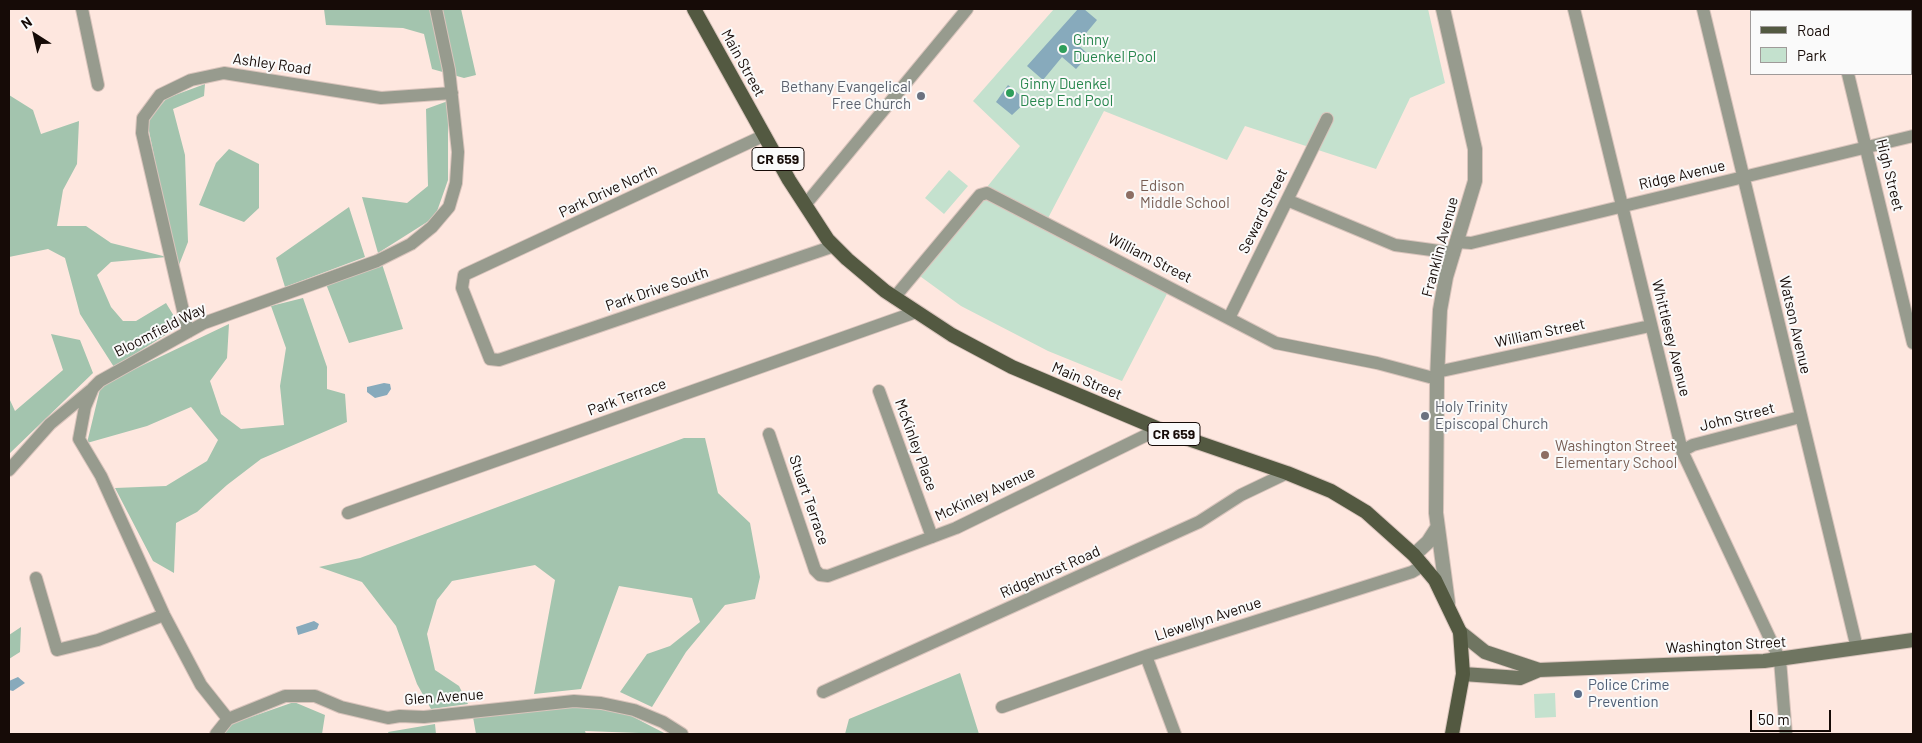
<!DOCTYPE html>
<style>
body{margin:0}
#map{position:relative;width:1922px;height:743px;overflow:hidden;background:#fee7df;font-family:Barlow,sans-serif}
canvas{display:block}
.frame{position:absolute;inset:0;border:10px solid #160b07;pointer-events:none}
.legend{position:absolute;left:1750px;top:10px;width:162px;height:65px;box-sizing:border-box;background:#fafafa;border:1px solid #9f9a99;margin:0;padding:6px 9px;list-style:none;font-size:15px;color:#160b07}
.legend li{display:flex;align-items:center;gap:10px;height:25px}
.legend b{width:25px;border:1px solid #9f9a99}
.north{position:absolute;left:10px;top:10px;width:50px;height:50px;-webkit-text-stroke:4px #fafafa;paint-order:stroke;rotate:325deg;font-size:14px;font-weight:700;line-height:20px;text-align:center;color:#160b07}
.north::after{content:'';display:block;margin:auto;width:18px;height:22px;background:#160b07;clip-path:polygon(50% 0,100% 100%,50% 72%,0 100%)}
.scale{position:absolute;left:1750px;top:710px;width:81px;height:22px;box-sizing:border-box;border:2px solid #160b07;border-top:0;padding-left:6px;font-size:15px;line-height:18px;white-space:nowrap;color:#160b07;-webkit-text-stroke:4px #fafafa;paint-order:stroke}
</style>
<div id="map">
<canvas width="1922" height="743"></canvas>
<div class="frame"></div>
<ul class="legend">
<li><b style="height:6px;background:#535941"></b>Road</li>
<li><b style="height:14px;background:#c4e1ce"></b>Park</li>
</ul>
<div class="north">N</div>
<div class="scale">50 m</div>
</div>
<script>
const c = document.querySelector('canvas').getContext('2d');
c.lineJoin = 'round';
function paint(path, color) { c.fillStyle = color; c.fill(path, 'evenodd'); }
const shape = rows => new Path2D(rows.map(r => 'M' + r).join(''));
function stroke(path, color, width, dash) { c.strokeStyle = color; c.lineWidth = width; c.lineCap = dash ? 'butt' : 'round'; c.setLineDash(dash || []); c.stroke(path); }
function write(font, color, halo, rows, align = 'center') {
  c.font = font + ' Barlow,sans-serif'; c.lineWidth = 4; c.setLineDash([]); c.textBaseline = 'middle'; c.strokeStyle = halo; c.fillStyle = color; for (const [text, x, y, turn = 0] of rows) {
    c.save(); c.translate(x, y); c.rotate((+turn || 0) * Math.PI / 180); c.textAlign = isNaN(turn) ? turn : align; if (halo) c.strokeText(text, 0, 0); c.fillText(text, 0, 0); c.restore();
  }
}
paint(shape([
 [1054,9,1428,9,1445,83,1410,98,1376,169,1245,126,1227,160,1104,111,1046,222,1171,286,1122,381,1048,351,961,306,917,274,1020,146,973,101],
 [949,170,968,186,944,214,925,198],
 [1555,693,1556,717,1535,718,1534,694]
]), '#c4e1ce');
paint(shape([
 [324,9,461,9,476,75,464,78,432,69,424,34,403,28,326,25],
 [205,84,204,96,173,109,185,155,188,242,177,270,147,121,167,98],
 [9,95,33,110,41,134,79,121,77,164,63,190,57,226,86,226,111,243,167,257,111,262,97,275,111,307,123,321,136,321,166,303,180,326,114,367,80,314,65,258,48,249,9,257],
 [448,101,448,180,435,217,378,253,362,197,407,203,428,186,426,109],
 [229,149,259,164,259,208,244,222,199,205,216,163],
 [349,207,365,257,285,287,276,258],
 [382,264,403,329,349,343,326,284],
 [303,298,327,367,327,389,345,394,347,422,261,459,227,485,197,512,176,523,174,573,153,561,115,488,166,486,207,461,218,440,191,407,147,426,87,443,101,385,229,324,227,358,210,381,221,414,241,429,284,425,280,386,286,348,271,306],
 [51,334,80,340,93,373,9,454,9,398,15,411,63,370],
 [684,438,705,438,718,493,750,523,760,577,755,599,725,605,686,652,652,707,620,692,647,654,670,646,700,622,692,598,619,586,581,689,534,694,555,580,535,565,452,581,437,600,427,634,435,670,459,686,468,704,431,709,417,684,396,626,362,582,319,567,360,558],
 [21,627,20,652,9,659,9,635],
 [960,673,979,734,845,734,849,719],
 [294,702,325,715,322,734,222,734,228,725],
 [578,703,620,710,666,734,585,731,586,734,476,734,473,717],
 [435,724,436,734,389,734,388,732]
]), '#a3c4ae');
paint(shape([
 [1078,9,1084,9,1097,20,1077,44,1089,55,1076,69,1062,57,1043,80,1027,66],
 [1008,85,1027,101,1012,115,996,102],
 [384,383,390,384,391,389,387,395,375,398,367,392,367,387],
 [314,621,319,624,317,629,298,635,296,627],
 [18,677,25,683,13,691,9,690,9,681]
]), '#87aabc');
const minor = shape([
 [82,9,98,85],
 [1574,9,1682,451,1780,660,1786,734],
 [1703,9,1857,648],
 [1832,9,1833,11],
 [1848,74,1913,343],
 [765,135,464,275,462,288,490,359,499,360,834,246],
 [1287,200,1395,245,1454,253],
 [805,205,967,9],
 [1457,242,1471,243,1913,136],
 [894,298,980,195,987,193,1276,343,1377,363,1437,379],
 [1229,318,1327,119],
 [188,332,142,133,143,118,160,95,191,80,224,73,381,98,452,93],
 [1437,372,1650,326],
 [879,391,932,537],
 [769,434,815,570,820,575,828,576,956,528,1159,429],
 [1682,451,1693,445,1800,417],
 [9,470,50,424,91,390],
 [348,513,916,312],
 [36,578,57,650,98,640,164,615],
 [1146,656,1175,734],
 [823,692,1199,522,1241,495,1287,473],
 [1002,707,1146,656,1412,572,1424,565],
 [228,719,201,685,164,615,101,476,79,439,85,407,93,388,100,381,204,323,377,261,411,244,432,227,449,207,456,183,458,152,449,70,436,9],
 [216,734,228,719,285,696,315,696,341,707,388,718,400,716,424,717,574,701,601,703,634,710,663,722,682,734]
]);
const tertiary = shape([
 [1443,9,1475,149,1475,181,1446,277,1440,310,1437,379,1436,513,1448,603],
 [1414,555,1428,542,1437,528]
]);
const secondary = shape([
 [1460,632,1485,652,1539,670],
 [1463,674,1520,678,1539,670,1764,661,1913,640]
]);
const primary = shape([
 [694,9,789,180,828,240,847,259,885,291,952,335,1012,367,1159,429,1287,473,1331,491,1366,512,1414,555,1435,580,1460,632,1463,674,1452,734]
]);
stroke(minor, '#d9c4bc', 14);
stroke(tertiary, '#d9c4bc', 16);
stroke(secondary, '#d9c4bc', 16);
stroke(primary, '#d9c4bc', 16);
stroke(minor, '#979b8e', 12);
stroke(tertiary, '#979b8e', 14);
stroke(secondary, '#6f7561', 14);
stroke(primary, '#535941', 14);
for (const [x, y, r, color] of [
 [1063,49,5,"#2e9e5b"],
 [1010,93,5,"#2e9e5b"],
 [921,96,5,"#6b7280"],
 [1130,195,5,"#8d6e63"],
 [1425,416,5,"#6b7280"],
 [1545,455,5,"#8d6e63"],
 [1578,694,5,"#5c6f8a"]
]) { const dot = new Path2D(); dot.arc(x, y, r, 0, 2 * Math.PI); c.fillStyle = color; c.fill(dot); stroke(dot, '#fafafa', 2); }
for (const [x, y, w] of [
 [778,159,52],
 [1174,434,52]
]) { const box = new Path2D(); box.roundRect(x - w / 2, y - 11.5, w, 23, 4); c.fillStyle = '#fafafa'; c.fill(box); stroke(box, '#160b07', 1); }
write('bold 14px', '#160b07', null, [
 ["CR 659",778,159],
 ["CR 659",1174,434]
]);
write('15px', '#27864d', '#fafafa', [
 ["Ginny",1073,40],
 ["Duenkel Pool",1073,57],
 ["Ginny Duenkel",1020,84],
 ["Deep End Pool",1020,101]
], 'left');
write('15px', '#160b07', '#fafafa', [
 ["Main Street",743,63,61],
 ["Ashley Road",272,64,8],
 ["Ridge Avenue",1682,175,-13],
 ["High Street",1890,175,76],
 ["Park Drive North",608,191,-25],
 ["Seward Street",1263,211,-64],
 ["Franklin Avenue",1440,247,-75],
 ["William Street",1150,258,27],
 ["Park Drive South",657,289,-19],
 ["Watson Avenue",1795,325,77],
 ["Bloomfield Way",160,330,-27],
 ["William Street",1540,333,-12],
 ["Whittlesey Avenue",1671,338,76],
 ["Main Street",1087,381,23],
 ["Park Terrace",627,397,-20],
 ["John Street",1737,417,-14],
 ["McKinley Place",916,445,70],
 ["McKinley Avenue",985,494,-25],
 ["Stuart Terrace",809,500,71],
 ["Ridgehurst Road",1050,572,-24],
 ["Llewellyn Avenue",1208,619,-18],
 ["Washington Street",1726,645,-3],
 ["Glen Avenue",444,697,-4]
]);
write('15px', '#5b616d', '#fafafa', [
 ["Bethany Evangelical",911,87],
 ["Free Church",911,104],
 ["Holy Trinity",1435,407,"left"],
 ["Episcopal Church",1435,424,"left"]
], 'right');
write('15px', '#785e54', '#fafafa', [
 ["Edison",1140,186],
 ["Middle School",1140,203],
 ["Washington Street",1555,446],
 ["Elementary School",1555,463]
], 'left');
write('15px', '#4e5e75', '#fafafa', [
 ["Police Crime",1588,685],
 ["Prevention",1588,702]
], 'left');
</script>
